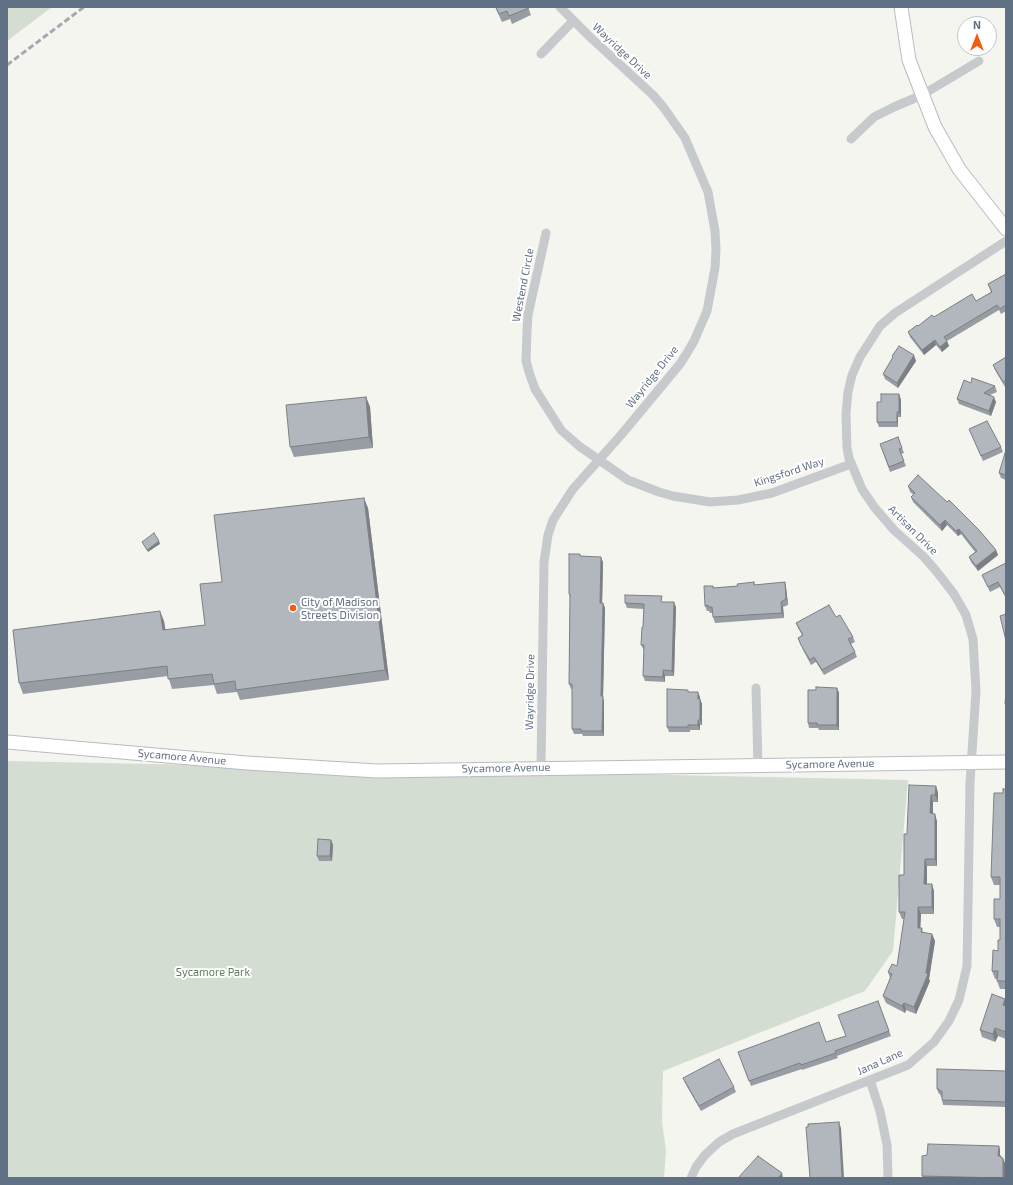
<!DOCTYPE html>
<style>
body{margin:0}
#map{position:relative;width:1013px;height:1185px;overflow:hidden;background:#f5f5f0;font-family:"Exo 2",sans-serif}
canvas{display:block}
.frame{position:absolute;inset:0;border:8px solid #617185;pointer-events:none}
.north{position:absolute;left:957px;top:16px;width:40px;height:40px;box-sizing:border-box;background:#fff;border:1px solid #c0c6ce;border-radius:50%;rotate:0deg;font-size:11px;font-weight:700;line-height:16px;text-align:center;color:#617185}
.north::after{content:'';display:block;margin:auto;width:14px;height:18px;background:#f45b12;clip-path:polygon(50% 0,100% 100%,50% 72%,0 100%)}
</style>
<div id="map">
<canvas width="1013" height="1185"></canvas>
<div class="frame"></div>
<div class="north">N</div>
</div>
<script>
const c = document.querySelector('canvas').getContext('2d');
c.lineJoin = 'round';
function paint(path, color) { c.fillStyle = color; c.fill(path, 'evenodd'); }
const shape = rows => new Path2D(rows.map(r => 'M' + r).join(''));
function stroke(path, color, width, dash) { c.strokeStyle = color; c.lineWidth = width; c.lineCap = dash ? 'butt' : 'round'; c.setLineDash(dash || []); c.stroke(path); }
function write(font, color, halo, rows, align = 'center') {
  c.font = font + ' "Exo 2",sans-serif'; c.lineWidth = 4; c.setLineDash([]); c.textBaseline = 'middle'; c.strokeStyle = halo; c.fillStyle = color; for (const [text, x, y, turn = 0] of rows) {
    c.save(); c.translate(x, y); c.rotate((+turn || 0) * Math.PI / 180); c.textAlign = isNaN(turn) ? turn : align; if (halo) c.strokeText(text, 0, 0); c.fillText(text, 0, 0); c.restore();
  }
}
paint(shape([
 [7,7,52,7,7,41],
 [7,761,908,780,893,951,865,991,663,1071,662,1121,666,1151,664,1178,7,1178]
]), '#d4ddd1');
const secondary = shape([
 [901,7,909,60,935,127,959,169,1006,229],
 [7,742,247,763,377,771,1006,762]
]);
stroke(secondary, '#b8bcc2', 15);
stroke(shape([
 [541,54,573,21],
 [851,139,874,117,894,107,922,95,979,61],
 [546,233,528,315,527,331,526,361,530,375,535,389,561,430,579,446,628,480,659,492,673,496,710,502,738,500,772,493,851,464],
 [756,688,758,765],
 [541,768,544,562,548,535,553,520,573,489,621,435,680,364,687,353,694,341,707,311,715,268,716,250,715,231,708,192,685,138,664,108,653,95,590,37,560,7],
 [870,1080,880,1111,887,1145,888,1178],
 [691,1178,696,1167,705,1155,719,1142,733,1134,908,1065,934,1042,949,1021,959,1000,967,966,970,783,976,691,973,639,966,615,954,594,937,572,924,557,894,530,875,508,862,489,849,458,847,448,846,414,848,392,852,375,860,357,880,326,895,313,1006,241]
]), '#c7cacd', 9);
stroke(secondary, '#fff', 13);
stroke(shape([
 [7,65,84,7]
]), '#a4a9b0', 3, [6, 3]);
paint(shape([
 [495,7,528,7,531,15,512,24,510,19,502,22],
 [1006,274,1006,311,1001,314,999,310,947,341,949,346,942,352,936,345,924,355,910,337,908,332,934,317,976,301,991,292,988,284],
 [892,356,916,361,898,388,885,379,883,374,893,358],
 [1006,357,1006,387,1005,387,995,370,993,365],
 [971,383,995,386,997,392,990,395,996,402,991,416,959,404,957,399],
 [899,394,901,400,901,417,898,417,898,427,879,427,877,422,881,402],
 [366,397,370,407,373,448,294,457,290,447],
 [969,429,1001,447,1003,452,983,461],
 [898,437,904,453,901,454,906,466,890,472,880,444],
 [1006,453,1006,480,1001,478,999,473],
 [908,486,996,550,998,555,978,571,971,562,969,557,975,552,961,534,958,536,947,525,942,531,913,502,911,497,914,495,910,492],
 [368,508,389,680,240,700,237,692,217,694,214,685,172,689,168,676,23,694,19,683,164,621,165,630,205,625,222,582],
 [581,556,603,562,602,603,603,603,605,608,603,698,604,701,604,736,583,736,582,734,574,734,572,729,572,689,571,689,569,684,570,598,569,594],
 [1006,563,1006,598,1000,587,990,592,982,575],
 [754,582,755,585,785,582,786,587,788,605,783,607,784,618,715,623,713,617,713,613,710,613,709,611,707,611,705,606,713,586,714,588,738,586],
 [663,602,676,607,674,676,665,676,665,682,645,681,643,676,644,650,641,645,643,627,644,609,627,608,625,603],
 [836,617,853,637,855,642,851,644,855,652,857,657,824,675,816,662,811,665,803,650,798,638,802,635,798,628,796,623],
 [837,688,839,693,839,730,819,730,818,728,809,728,808,723,816,690],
 [689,692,700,697,700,699,702,704,702,725,700,725,700,730,690,730,690,732,669,732,667,727],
 [936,786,938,793,938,802,933,802,933,814,937,821,937,866,927,866,927,884,934,891,934,914,921,914,920,928,922,928,923,933,932,934,935,941,929,979,930,981,916,1014,906,1010,905,1013,886,1003,883,996,890,978,888,972,897,966,904,919,902,919,899,912,904,875,907,834],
 [1006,789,1006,989,1000,989,997,981,998,979,995,979,992,971,998,951,1000,940,1000,927,997,927,994,919,1000,899,1000,885,994,885,991,877,1003,793],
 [331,840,333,845,332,861,319,861,317,856],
 [1006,1000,1006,1039,998,1036,995,1042,982,1037,980,1030],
 [878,1001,891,1036,837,1056,838,1058,802,1070,802,1069,751,1086,738,1052,826,1042,846,1036],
 [1006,1071,1006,1107,943,1105,942,1100,942,1097,941,1097,940,1094,939,1094,937,1089],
 [683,1078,734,1087,736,1092,701,1111,685,1083],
 [999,1146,1000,1151,1000,1156,1005,1163,1005,1178,923,1178,922,1176]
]), '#989da3');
paint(shape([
 [935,340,936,345,924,355,922,350],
 [947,341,949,346,942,352,940,347],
 [914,355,916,361,898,388,897,383],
 [899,394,901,400,901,417,899,412],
 [366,397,370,407,373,448,369,437],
 [994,397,996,402,991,416,989,411],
 [897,412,898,417,898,427,897,422],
 [364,498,368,508,389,680,385,670],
 [945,520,947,525,942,531,940,525],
 [959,529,961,534,958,536,956,531],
 [159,541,160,544,148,552,147,550],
 [996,550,998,555,978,571,976,566],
 [601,557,603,562,602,608,600,603],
 [785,582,786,587,788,605,786,599],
 [674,602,676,607,674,676,672,671],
 [781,602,783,607,784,618,782,613],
 [603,603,605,608,603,698,604,701,604,736,602,731,601,696],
 [160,611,164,621,167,640,163,630],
 [663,670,665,676,665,682,663,677],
 [837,688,839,693,839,730,837,725],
 [698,692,700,697,700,704,698,699],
 [700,699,702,704,702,725,700,720],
 [698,720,700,725,700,730,698,725],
 [936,786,938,793,938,802,935,795],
 [931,795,933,802,933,821,930,813],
 [935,814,937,821,937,866,935,859],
 [331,840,333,845,332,861,330,856],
 [925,859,927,866,927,891,924,884],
 [932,884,934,891,934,914,932,907],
 [918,907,921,914,920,935,918,928],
 [932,934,935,941,929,979,930,981,916,1014,914,1007,926,973],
 [1005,999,1006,1000,1006,1012,1003,1005],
 [904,1003,906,1010,905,1013,902,1006],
 [995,1028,998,1036,995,1042,993,1034],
 [839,1122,841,1128,844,1178,842,1178],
 [999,1146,1000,1151,1000,1161,998,1156],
 [1003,1158,1005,1163,1005,1178,1003,1178],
 [782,1173,783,1178,778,1178]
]), '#7c8084');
const building = shape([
 [496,7,528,7,529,8,509,16,507,11,499,14,496,7],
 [1006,274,1006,305,1000,309,997,305,944,337,947,341,940,347,935,340,922,350,908,332,917,325,918,326,932,315,934,317,972,294,976,301,992,292,988,284,1006,274],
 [899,346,914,355,897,383,883,374,893,357,892,356,899,346],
 [1006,357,1006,380,1003,382,993,365,1006,357],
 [972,378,995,386,984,393,994,397,989,411,957,399,964,380,971,383,972,378],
 [881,394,899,394,899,412,897,412,897,422,877,422,877,402,881,402,881,394],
 [366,397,369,437,290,447,286,405,366,397],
 [987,421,1001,447,981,456,969,429,987,421],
 [898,437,902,448,899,449,904,461,889,467,880,444,898,437],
 [1005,453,1006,453,1006,475,999,473,1005,453],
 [918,475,947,502,949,500,979,530,996,550,976,566,969,557,977,551,959,529,956,531,945,520,940,525,911,497,915,493,908,486,918,475],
 [364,498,385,670,236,690,235,681,214,684,212,674,168,679,167,666,19,683,13,630,160,611,163,630,205,625,200,584,222,582,214,515,364,498],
 [154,533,159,541,147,550,142,542,154,533],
 [569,554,580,554,580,556,601,557,600,603,603,603,601,696,603,696,602,731,581,731,581,729,572,729,572,684,569,684,570,594,569,594,569,554],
 [1006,563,1006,597,998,582,988,587,982,575,1006,563],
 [754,582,754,585,785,582,786,599,781,602,782,613,713,617,712,607,708,607,708,605,705,606,704,586,713,586,713,588,738,586,737,584,754,582],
 [625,595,662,596,661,602,674,602,672,671,663,670,663,677,643,676,644,645,641,645,642,627,643,627,644,604,625,603,625,595],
 [829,605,836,617,840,615,853,637,848,639,855,652,822,670,814,657,810,660,801,645,798,638,803,635,796,623,829,605],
 [1006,614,1006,641,1000,616,1006,614],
 [816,687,837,688,837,725,817,725,817,723,808,723,808,690,816,690,816,687],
 [667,689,688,690,688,692,698,692,698,699,700,699,700,720,698,720,698,725,688,725,688,727,667,727,667,689],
 [1006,691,1006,704,1005,704,1006,691],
 [909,785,936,786,935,795,931,795,930,813,935,814,935,859,925,859,924,884,932,884,932,907,918,907,918,928,922,928,921,932,932,934,926,973,928,974,914,1007,904,1003,902,1006,883,996,892,974,888,972,892,964,897,966,905,912,899,912,899,875,904,875,904,834,907,834,909,785],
 [1003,789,1006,789,1006,981,997,981,998,971,992,971,993,950,998,951,998,940,1000,940,1000,919,994,919,994,899,1000,899,1000,877,991,877,994,793,1003,793,1003,789],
 [318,839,331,840,330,856,317,856,318,839],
 [992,994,1005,999,1003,1005,1006,1006,1006,1032,995,1028,993,1034,980,1030,992,994],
 [878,1001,889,1031,835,1051,836,1053,801,1065,800,1063,749,1081,738,1052,819,1022,826,1042,846,1036,838,1015,878,1001],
 [719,1059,734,1087,699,1106,683,1078,719,1059],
 [937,1069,1006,1071,1006,1102,942,1100,942,1091,939,1091,939,1089,937,1089,937,1069],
 [839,1122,842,1178,810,1178,806,1127,808,1127,808,1124,839,1122],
 [928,1144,999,1146,998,1156,1001,1156,1001,1158,1003,1158,1003,1178,922,1176,922,1156,927,1155,928,1144],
 [758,1156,782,1173,778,1178,738,1178,758,1156]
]);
paint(building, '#b1b7bd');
stroke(building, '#7c8084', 1);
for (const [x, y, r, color] of [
 [293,608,4,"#f45b12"]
]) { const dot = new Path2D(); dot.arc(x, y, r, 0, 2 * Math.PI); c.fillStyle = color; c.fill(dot); stroke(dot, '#fff', 1.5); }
write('11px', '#617185', '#fff', [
 ["Wayridge Drive",622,51,43],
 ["Westend Circle",523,285,-79],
 ["Wayridge Drive",652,377,-51],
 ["Kingsford Way",789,472,-18],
 ["Artisan Drive",913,530,45],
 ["Wayridge Drive",530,692,-89],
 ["Sycamore Avenue",182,757,5],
 ["Sycamore Avenue",830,764,-1],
 ["Sycamore Avenue",506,768,-1],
 ["Jana Lane",880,1062,-24]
]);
write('11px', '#617185', '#fff', [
 ["City of Madison",301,602],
 ["Streets Division",301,615]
], 'left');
write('11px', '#637b60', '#fff', [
 ["Sycamore Park",213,972]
]);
</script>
